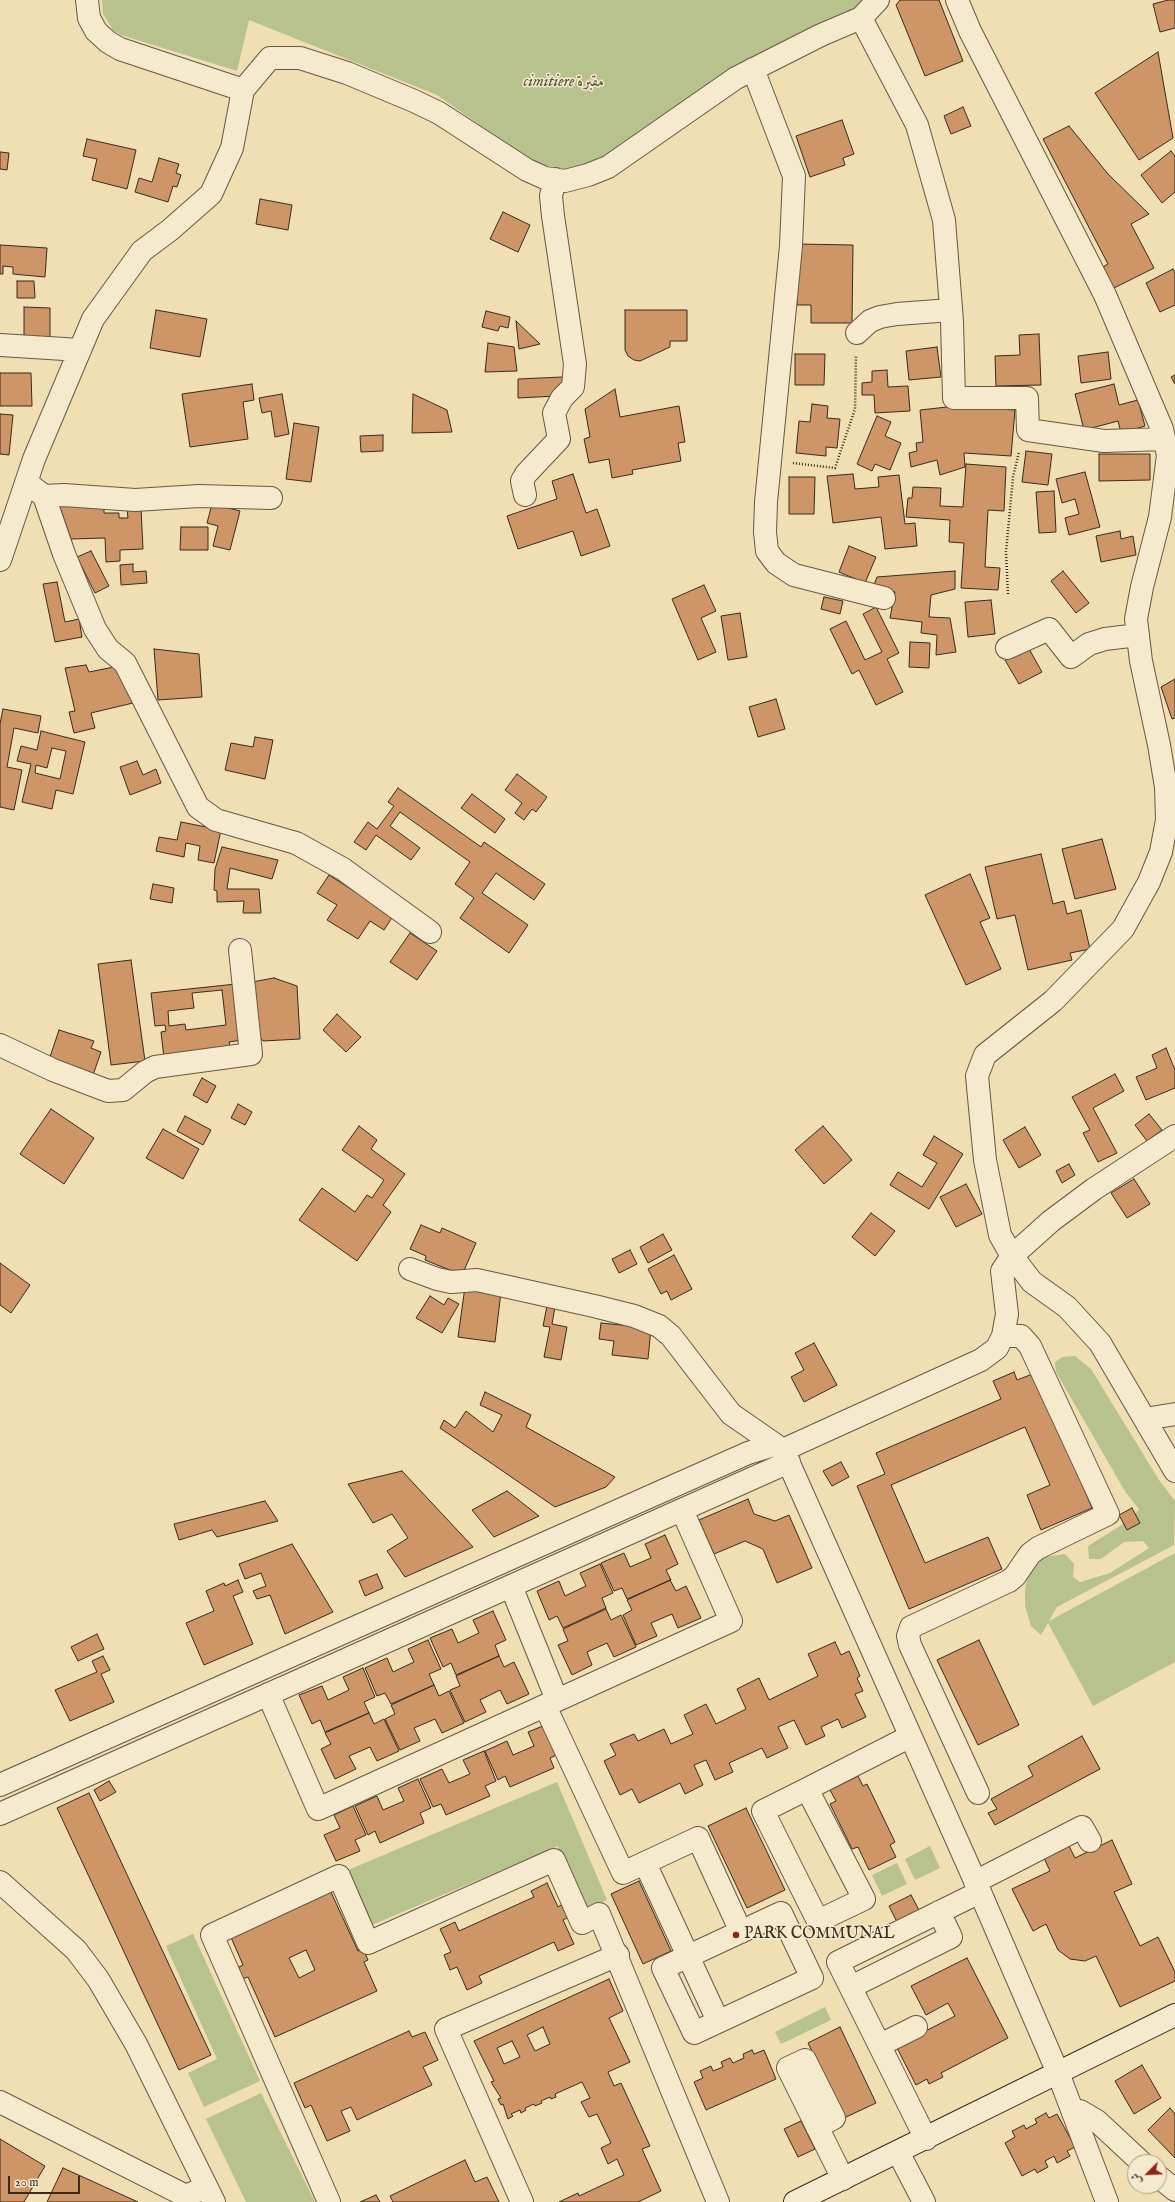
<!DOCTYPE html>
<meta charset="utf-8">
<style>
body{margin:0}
#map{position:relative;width:1175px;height:2202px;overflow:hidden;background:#efdfb2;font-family:"IM FELL English",Amiri,serif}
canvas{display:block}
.north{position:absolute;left:1127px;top:2154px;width:40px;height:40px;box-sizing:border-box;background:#f5eacd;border:1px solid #a99e87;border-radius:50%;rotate:246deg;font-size:11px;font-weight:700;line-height:16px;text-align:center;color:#382b1e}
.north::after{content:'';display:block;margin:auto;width:14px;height:18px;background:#8f2418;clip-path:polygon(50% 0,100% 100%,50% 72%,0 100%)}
.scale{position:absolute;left:8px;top:2176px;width:72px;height:18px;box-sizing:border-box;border:2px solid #382b1e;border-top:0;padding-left:5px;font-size:12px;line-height:14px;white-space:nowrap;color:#382b1e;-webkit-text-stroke:3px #f5eacd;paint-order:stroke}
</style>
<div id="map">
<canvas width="1175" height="2202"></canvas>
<div class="north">ش</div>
<div class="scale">20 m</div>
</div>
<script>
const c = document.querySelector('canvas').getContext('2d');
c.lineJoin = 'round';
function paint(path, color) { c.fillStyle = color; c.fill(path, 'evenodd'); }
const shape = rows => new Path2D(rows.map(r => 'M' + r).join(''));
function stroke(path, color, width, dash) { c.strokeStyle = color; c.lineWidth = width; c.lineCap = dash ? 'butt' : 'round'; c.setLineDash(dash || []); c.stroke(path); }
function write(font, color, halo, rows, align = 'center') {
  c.font = font + ' "IM FELL English",Amiri,serif'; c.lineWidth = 3; c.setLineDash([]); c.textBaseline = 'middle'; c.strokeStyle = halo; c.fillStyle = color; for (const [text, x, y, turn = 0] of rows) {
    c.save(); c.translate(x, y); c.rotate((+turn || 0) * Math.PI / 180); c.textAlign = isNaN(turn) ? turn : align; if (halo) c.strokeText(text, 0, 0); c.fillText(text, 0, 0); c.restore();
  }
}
paint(shape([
 [102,0,867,0,857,10,720,77,642,129,597,163,568,170,540,164,528,159,437,95,249,20,237,71,121,35,113,30,103,14],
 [1075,1356,1091,1369,1159,1480,1175,1501,1174,1545,1057,1607,1049,1621,1175,1553,1175,1662,1093,1706,1048,1623,1041,1635,1031,1626,1025,1606,1025,1590,1028,1574,1034,1566,1045,1557,1065,1554,1074,1564,1073,1577,1080,1582,1110,1573,1149,1548,1143,1541,1124,1542,1101,1559,1089,1559,1088,1546,1131,1519,1139,1509,1126,1493,1056,1372,1055,1362,1062,1357],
 [557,1782,607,1900,585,1910,558,1846,372,1925,348,1870],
 [930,1846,940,1868,915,1880,905,1859],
 [897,1863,907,1884,882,1896,872,1875],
 [193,1934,260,2081,204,2107,188,2073,217,2059,166,1946],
 [825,2007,831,2020,781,2044,775,2032],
 [261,2093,315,2202,246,2202,206,2119]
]), '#b7c28d');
const building = shape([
 [900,0,939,0,963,61,925,76,896,5,900,0],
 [1168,0,1175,0,1175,28,1160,32,1153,4,1168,0],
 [1158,52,1173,138,1139,160,1095,93,1158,52],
 [963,107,971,126,951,134,944,116,963,107],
 [842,120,854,154,843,158,845,165,810,177,796,136,842,120],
 [1069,126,1108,174,1149,214,1131,224,1154,268,1112,289,1101,268,1108,264,1043,139,1069,126],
 [87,139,136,150,127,189,92,180,97,159,83,156,87,139],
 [1171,151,1175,156,1175,192,1162,203,1141,175,1171,151],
 [0,152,9,153,7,170,0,169,0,152],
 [159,158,179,164,176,173,181,175,177,187,173,186,168,202,135,192,139,178,152,182,159,158],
 [260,199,292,205,288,230,256,224,260,199],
 [503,212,530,225,518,252,490,239,503,212],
 [797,244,853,245,852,323,811,323,811,305,797,305,797,244],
 [0,245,47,248,45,277,13,274,13,267,3,266,3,274,0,274,0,245],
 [1173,269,1175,273,1175,305,1160,312,1146,283,1173,269],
 [17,281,34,281,35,298,17,298,17,281],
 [24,307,50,308,50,338,24,338,24,307],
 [156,310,207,319,200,357,150,348,156,310],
 [625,310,687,310,687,341,670,341,670,347,640,361,634,360,628,356,625,350,625,310],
 [486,311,510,317,508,328,500,326,498,331,482,327,486,311],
 [516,321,540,344,519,349,516,321],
 [1039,334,1041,385,996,386,995,356,1020,355,1019,335,1039,334],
 [488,343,514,347,517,371,485,372,488,343],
 [937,347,941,377,909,380,906,351,937,347],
 [1108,352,1111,379,1081,383,1078,356,1108,352],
 [795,354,825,354,824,385,795,385,795,354],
 [887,370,888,387,908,386,910,411,875,413,874,395,862,395,862,383,872,382,872,371,887,370],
 [0,373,31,373,32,406,0,406,0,373],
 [1175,375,1175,384,1171,377,1175,375],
 [563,377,564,388,557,396,518,398,518,379,563,377],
 [252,384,254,400,243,402,248,439,190,447,182,394,252,384],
 [1114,384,1119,405,1138,400,1145,426,1121,433,1118,421,1084,430,1075,394,1114,384],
 [615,389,620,417,679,406,685,442,678,443,681,461,632,470,633,474,612,478,609,459,589,463,584,439,590,437,585,409,615,389],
 [282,394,289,434,275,437,271,411,262,413,259,398,282,394],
 [413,394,447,410,452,432,412,433,413,394],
 [812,404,828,406,827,418,840,419,837,448,826,447,826,456,796,453,799,421,810,422,812,404],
 [956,406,1015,410,1011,456,964,453,965,467,940,475,937,460,911,467,909,453,917,451,916,443,923,442,920,410,956,406],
 [0,414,13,415,9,455,0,454,0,414],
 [877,416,891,422,885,436,901,443,890,470,875,464,872,471,857,464,877,416],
 [294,423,319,427,311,482,286,479,294,423],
 [383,435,383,451,361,452,360,436,383,435],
 [1026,451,1052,454,1048,485,1022,482,1026,451],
 [1099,454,1150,454,1150,480,1099,481,1099,454],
 [966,464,1006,467,1004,511,988,510,985,567,1000,568,998,590,961,588,964,543,949,542,950,520,906,517,908,498,912,498,913,487,941,488,940,506,963,507,966,464],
 [1085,472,1100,527,1069,535,1065,518,1079,514,1075,499,1062,503,1056,479,1085,472],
 [573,474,586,513,597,509,610,546,581,556,573,531,518,549,507,516,557,499,552,481,573,474],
 [853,474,855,489,879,487,878,477,899,475,905,524,915,523,917,546,885,549,881,517,833,523,827,476,853,474],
 [789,477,815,477,814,514,789,514,789,477],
 [1054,491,1056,532,1039,533,1036,492,1054,491],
 [104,504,104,513,119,513,119,518,128,518,127,509,141,508,143,549,120,550,120,561,106,562,105,538,71,539,59,505,104,504],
 [212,504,240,511,230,550,213,546,218,526,207,523,212,504],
 [181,527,208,527,208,550,180,550,181,527],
 [1120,531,1121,539,1133,536,1136,555,1101,562,1096,536,1120,531],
 [849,546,876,557,865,583,839,572,849,546],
 [91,551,109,586,95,593,77,557,91,551],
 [133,564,133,572,146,571,147,583,121,585,120,565,133,564],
 [955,571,955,589,931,595,929,617,950,618,956,652,936,655,937,635,921,633,922,622,890,618,895,592,872,590,877,577,955,571],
 [1063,571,1089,603,1076,613,1051,581,1063,571],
 [57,582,65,622,79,619,82,637,55,642,43,584,57,582],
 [704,585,716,611,701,618,716,652,698,660,672,599,704,585],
 [824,597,843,601,840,614,821,609,824,597],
 [991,600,995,634,968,637,965,602,991,600],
 [876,607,899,653,887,659,903,692,876,705,859,670,852,674,830,629,846,621,865,660,882,652,863,614,876,607],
 [740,613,747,657,728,660,721,616,740,613],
 [910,642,930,643,929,668,909,667,910,642],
 [1028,647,1042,672,1019,684,1005,660,1028,647],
 [154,649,199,654,202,697,158,700,154,649],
 [86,665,89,672,119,666,133,703,91,713,95,728,74,733,69,712,75,711,65,668,86,665],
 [1175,679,1175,718,1172,719,1161,687,1175,679],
 [776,699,785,729,758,737,749,707,776,699],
 [3,709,41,716,38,733,14,728,7,767,22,770,14,810,0,807,0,724,3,709],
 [41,731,85,742,73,794,56,790,52,809,22,802,31,764,17,761,21,746,37,750,41,731],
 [52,748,66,751,60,779,35,773,36,765,47,768,52,748],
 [255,737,273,740,265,779,225,770,231,743,253,747,255,737],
 [137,761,143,775,156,769,161,783,130,795,120,767,137,761],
 [517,774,547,797,536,812,532,809,524,820,515,813,522,803,505,790,517,774],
 [398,788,481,847,484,842,545,884,534,900,496,873,482,893,528,925,509,953,460,918,474,898,455,884,470,862,400,812,390,826,420,848,411,860,376,835,366,850,354,842,368,822,377,829,394,806,388,802,398,788],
 [472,794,505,819,495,833,461,808,472,794],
 [181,822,221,830,214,863,198,860,200,846,186,843,184,857,156,851,159,837,177,840,181,822],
 [1102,839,1116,889,1075,899,1062,849,1102,839],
 [222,847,278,860,272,879,230,868,227,889,259,889,261,913,243,913,244,901,217,902,217,891,214,890,215,869,222,847],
 [1041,854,1053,904,1064,901,1067,914,1081,910,1090,949,1070,953,1072,960,1028,970,1015,915,997,919,985,867,1041,854],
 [970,874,990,918,980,922,1001,969,966,985,925,895,970,874],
 [329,875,393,916,384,930,370,921,358,939,327,920,337,905,317,893,329,875],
 [153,884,174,888,172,903,150,899,153,884],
 [410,933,437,951,417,980,390,962,410,933],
 [131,960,145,1061,111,1065,98,964,131,960],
 [274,978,297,986,300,1039,263,1041,255,1031,252,982,274,978],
 [236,984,242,1040,229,1042,231,1050,164,1058,161,1032,166,1031,165,1025,155,1026,151,993,236,984],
 [222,990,226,1025,186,1030,185,1024,169,1026,168,1011,194,1008,192,993,222,990],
 [337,1014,361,1037,346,1052,323,1030,337,1014],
 [59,1030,94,1041,91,1048,101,1052,93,1075,49,1060,59,1030],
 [1166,1048,1175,1070,1175,1088,1146,1100,1136,1077,1157,1068,1152,1055,1166,1048],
 [1115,1074,1124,1091,1093,1108,1117,1153,1098,1162,1083,1133,1090,1130,1072,1097,1115,1074],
 [202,1078,216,1086,207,1103,193,1095,202,1078],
 [238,1104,252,1112,245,1125,231,1118,238,1104],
 [51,1109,94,1138,64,1184,20,1154,51,1109],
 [1149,1114,1162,1130,1147,1141,1135,1125,1149,1114],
 [185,1116,211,1130,203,1145,177,1131,185,1116],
 [359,1126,377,1140,371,1149,405,1174,383,1205,391,1212,357,1261,299,1220,322,1188,355,1212,367,1195,372,1198,384,1180,342,1150,359,1126],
 [823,1126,852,1160,824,1184,795,1150,823,1126],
 [1025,1127,1041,1155,1019,1168,1003,1140,1025,1127],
 [163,1129,199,1149,183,1179,146,1158,163,1129],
 [934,1136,963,1154,929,1209,890,1185,898,1172,922,1187,937,1163,923,1155,934,1136],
 [1069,1164,1075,1175,1062,1183,1056,1171,1069,1164],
 [1134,1179,1150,1204,1127,1218,1111,1193,1134,1179],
 [966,1184,982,1214,956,1227,940,1197,966,1184],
 [871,1213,895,1231,875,1256,852,1237,871,1213],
 [421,1225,440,1233,442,1228,476,1243,462,1275,425,1260,426,1256,410,1249,421,1225],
 [663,1234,672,1250,648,1263,640,1247,663,1234],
 [630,1250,637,1264,619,1273,612,1259,630,1250],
 [674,1255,692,1289,671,1300,667,1291,661,1294,648,1269,674,1255],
 [0,1263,30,1285,11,1313,0,1305,0,1263],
 [465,1287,501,1292,495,1342,458,1337,465,1287],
 [430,1296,444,1305,448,1298,459,1304,442,1333,416,1318,430,1296],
 [547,1306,555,1307,552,1324,567,1327,561,1360,544,1357,550,1327,543,1326,547,1306],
 [601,1323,651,1328,648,1359,612,1355,614,1341,599,1339,601,1323],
 [814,1343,837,1385,804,1402,791,1377,804,1370,795,1353,814,1343],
 [1014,1372,1017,1380,1035,1373,1092,1508,1041,1530,1027,1495,1050,1485,1025,1427,891,1485,925,1563,988,1537,1002,1569,909,1609,857,1486,885,1474,876,1453,1001,1399,993,1381,1014,1372],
 [485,1392,531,1415,526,1427,615,1477,606,1487,555,1507,440,1428,444,1420,455,1428,466,1411,493,1432,502,1415,480,1405,485,1392],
 [841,1462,849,1477,832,1486,823,1471,841,1462],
 [402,1471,473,1547,405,1577,387,1551,408,1538,392,1514,373,1523,348,1484,402,1471],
 [507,1491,539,1516,494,1537,472,1510,507,1491],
 [748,1499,754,1514,775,1521,789,1515,812,1568,777,1583,763,1549,745,1541,714,1554,699,1520,748,1499],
 [265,1501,278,1521,217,1537,212,1530,179,1540,174,1524,265,1501],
 [1132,1508,1140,1523,1127,1530,1119,1515,1132,1508],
 [665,1535,678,1564,666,1570,671,1580,627,1599,622,1588,614,1591,601,1563,624,1553,630,1567,651,1558,645,1544,665,1535],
 [292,1544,333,1612,285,1634,270,1595,257,1599,253,1591,266,1586,261,1573,245,1579,239,1564,292,1544],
 [600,1564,613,1593,602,1598,606,1608,563,1628,557,1616,549,1620,537,1591,559,1581,565,1596,586,1586,580,1573,600,1564],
 [377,1574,383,1588,365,1596,359,1581,377,1574],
 [238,1580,243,1592,233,1596,253,1644,204,1665,186,1623,214,1611,206,1591,224,1583,225,1586,238,1580],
 [670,1580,676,1591,686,1586,701,1618,678,1628,672,1614,651,1623,657,1636,636,1645,623,1615,632,1610,627,1600,670,1580],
 [606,1609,611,1620,621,1615,636,1647,614,1657,607,1643,587,1652,592,1665,572,1675,558,1645,568,1641,563,1629,606,1609],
 [493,1611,506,1640,495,1645,499,1656,456,1675,451,1663,443,1667,430,1638,452,1629,458,1643,479,1633,473,1620,493,1611],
 [97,1634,104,1649,78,1661,71,1647,97,1634],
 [428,1640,441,1669,429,1674,434,1685,391,1704,385,1693,377,1696,365,1668,387,1658,393,1672,414,1662,408,1649,428,1640],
 [979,1640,1019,1725,978,1745,937,1660,979,1640],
 [835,1642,841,1655,849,1651,860,1676,857,1678,863,1691,855,1694,866,1717,842,1728,838,1719,821,1727,825,1736,806,1745,794,1720,778,1727,788,1748,767,1758,762,1748,729,1763,733,1772,715,1780,706,1760,694,1765,703,1785,685,1794,680,1783,639,1803,632,1789,620,1795,604,1761,616,1755,610,1744,634,1734,638,1741,664,1729,671,1744,693,1734,684,1715,706,1704,716,1724,746,1709,737,1689,759,1678,769,1700,818,1676,808,1654,835,1642],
 [103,1656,110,1670,101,1674,114,1702,70,1721,55,1690,97,1672,92,1661,103,1656],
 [499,1656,504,1667,514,1662,529,1694,507,1704,500,1690,480,1700,486,1712,465,1722,450,1690,460,1686,456,1676,499,1656],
 [363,1668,375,1697,364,1702,369,1713,325,1732,320,1720,312,1724,299,1695,322,1686,328,1700,349,1690,343,1677,363,1668],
 [434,1685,439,1696,449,1691,464,1723,442,1733,435,1719,414,1728,420,1741,400,1750,385,1719,395,1714,391,1705,434,1685],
 [369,1713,374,1724,384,1719,399,1751,377,1761,370,1747,349,1756,356,1769,335,1779,321,1749,331,1744,325,1733,369,1713],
 [548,1724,561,1753,550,1758,554,1768,510,1787,505,1776,498,1780,485,1751,507,1741,513,1755,534,1746,528,1732,548,1724],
 [1082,1736,1100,1769,995,1825,988,1813,997,1809,991,1799,1033,1776,1028,1766,1082,1736],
 [484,1751,496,1781,485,1786,490,1796,446,1815,441,1804,433,1807,420,1779,442,1769,449,1783,470,1774,463,1760,484,1751],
 [858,1776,863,1786,867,1784,895,1842,890,1845,896,1857,869,1870,858,1847,852,1849,830,1804,836,1801,830,1790,858,1776],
 [418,1779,431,1808,420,1813,424,1823,380,1843,375,1831,368,1835,355,1806,377,1796,383,1810,404,1801,398,1788,418,1779],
 [109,1781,116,1792,100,1801,94,1790,109,1781],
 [89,1793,211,2055,179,2070,57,1808,89,1793],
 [353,1806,366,1835,355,1840,360,1851,336,1861,324,1835,340,1828,334,1815,353,1806],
 [746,1808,785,1890,747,1908,708,1826,746,1808],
 [1112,1840,1132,1884,1114,1892,1140,1946,1158,1937,1175,1972,1175,1981,1120,2007,1096,1956,1085,1961,1070,1959,1058,1950,1046,1924,1033,1931,1012,1889,1050,1871,1044,1858,1069,1846,1075,1858,1112,1840],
 [639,1881,671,1951,643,1964,611,1894,639,1881],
 [547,1883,558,1907,563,1904,569,1917,563,1920,574,1944,558,1951,554,1942,479,1976,482,1983,467,1990,457,1967,450,1970,444,1955,451,1952,440,1929,455,1922,459,1931,534,1897,531,1891,547,1883],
 [330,1890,358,1951,363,1949,368,1960,364,1962,377,1991,275,2037,248,1977,242,1979,237,1968,243,1965,230,1935,330,1890],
 [306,1950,315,1970,299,1978,289,1958,306,1950],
 [911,1895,919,1910,897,1922,889,1906,911,1895],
 [967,1958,1008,2038,941,2073,943,2077,929,2084,927,2079,916,2085,896,2046,955,2016,948,2003,926,2015,911,1986,967,1958],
 [609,1979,623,2011,609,2018,630,2062,608,2072,614,2086,621,2083,650,2146,642,2149,661,2191,638,2202,559,2202,578,2193,579,2196,624,2175,617,2159,608,2164,601,2148,611,2143,597,2114,589,2117,581,2102,590,2098,582,2082,555,2094,556,2097,551,2099,550,2097,541,2101,542,2103,535,2106,534,2104,525,2108,526,2110,521,2113,520,2110,511,2114,513,2116,508,2119,503,2104,501,2105,498,2099,501,2098,491,2082,494,2081,474,2041,609,1979],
 [543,2027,550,2044,535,2051,527,2035,543,2027],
 [840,2027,876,2103,844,2118,808,2043,840,2027],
 [409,2031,412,2037,425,2032,438,2060,423,2067,432,2085,357,2120,351,2107,341,2111,350,2131,327,2141,311,2105,305,2108,294,2083,409,2031],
 [512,2041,520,2057,504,2064,497,2048,512,2041],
 [752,2050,754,2054,764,2050,776,2079,706,2110,694,2082,703,2078,700,2071,711,2066,713,2071,723,2067,721,2062,730,2058,733,2063,744,2058,743,2054,752,2050],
 [1142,2065,1161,2098,1134,2114,1115,2081,1142,2065],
 [1170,2108,1175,2114,1175,2158,1148,2130,1170,2108],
 [1046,2113,1049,2118,1057,2114,1075,2147,1067,2151,1070,2156,1057,2163,1054,2156,1045,2161,1048,2167,1037,2173,1035,2169,1022,2176,1005,2143,1015,2137,1012,2131,1024,2125,1026,2129,1037,2123,1035,2119,1046,2113],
 [801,2121,815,2149,798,2157,784,2129,801,2121],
 [0,2139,45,2166,24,2202,0,2202,0,2139],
 [465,2160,475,2182,487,2177,499,2202,393,2202,390,2196,465,2160],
 [63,2168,138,2202,47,2202,63,2168],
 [376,2195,380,2202,360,2202,376,2195]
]);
paint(building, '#ce9567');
stroke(building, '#382b1e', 1);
const street = shape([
 [87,0,89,18,96,31,108,42,120,49,243,90],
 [957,0,970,31,1105,295,1162,429,1168,455,1160,517,1142,587,1136,619,1141,661,1159,745,1166,787,1167,820,1161,852,1149,882,1123,929,1053,1001,985,1055,977,1076,985,1160,1000,1235,1012,1256,1032,1282,1067,1307,1100,1343,1175,1471],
 [861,18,917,125,944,220,952,321,954,398,1027,398,1028,430,1104,441,1164,439],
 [753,69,794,176,791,246,766,502,765,532,767,551,776,563,794,575,884,598],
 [857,333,870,321,880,317,897,314,951,310],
 [0,345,80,350],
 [26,482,44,496,64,554,95,629,108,649,125,663,198,807,216,820,296,843,343,869,430,932],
 [525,495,522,481,526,474,559,439,554,413,562,398,573,387,575,364,553,216,551,196,555,179],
 [44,496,64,495,135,500,199,496,271,498],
 [0,560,34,459,93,319,142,251,170,230,211,194,232,148,243,90,270,58,300,58,347,73,414,101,439,113,527,170,545,178,565,181,588,175,608,167,736,78,821,35,861,18,878,0],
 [1007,648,1049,629,1071,657,1089,644,1105,639,1138,635],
 [0,1045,53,1070,108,1091,123,1090,145,1072,155,1067,251,1054,240,950],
 [410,1269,437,1279,451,1282,477,1280,594,1306,634,1316,659,1326,671,1336,731,1414,783,1450,980,1892,1058,2073,1107,2202],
 [1145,1419,1175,1414],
 [783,1450,981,1360,997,1348,1003,1336,1007,1314,1002,1271,1012,1256,1051,1221,1094,1189,1175,1136],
 [511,1586,557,1700],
 [268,1694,318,1809,731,1621,682,1510],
 [545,1706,623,1873,698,1838,741,1932],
 [0,1785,748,1453,774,1445],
 [807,1789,864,1899,818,1921,763,1811,807,1789,909,1737],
 [978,1793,910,1645,908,1636,911,1627,1009,1581,1015,1576,1030,1554,1038,1548,1108,1514,1030,1346,1021,1336,1003,1336],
 [0,1814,789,1462],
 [645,1863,718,2021],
 [0,1882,76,1950,98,1979,136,2044,214,2202],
 [975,1882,1082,1827,1090,1841],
 [781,1913,812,1978,694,2033,663,1968,781,1913],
 [851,1987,951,1937,939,1912],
 [880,2045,916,2027],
 [0,2102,186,2196,206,2187],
 [1073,2113,1080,2111,1097,2121,1141,2162],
 [817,2127,834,2118,805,2060,788,2068,843,2179],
 [926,2139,838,1962,980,1892],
 [898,2152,924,2202],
 [1159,2177,1175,2190],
 [329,2202,212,1935,339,1876,368,1943,554,1860,582,1923,599,1914,718,2202],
 [522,2202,446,2029,618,1955]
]);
const secondary = shape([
 [795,2202,1175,2015]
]);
stroke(street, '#665843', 24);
stroke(secondary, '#382b1e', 24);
stroke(shape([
 [793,463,835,468,855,409,856,355],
 [1008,594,1006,552,1013,477,1019,452]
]), '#382b1e', 2.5, [1, 2]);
stroke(street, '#f5eacd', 22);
stroke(secondary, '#f5eacd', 22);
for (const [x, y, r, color] of [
 [736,1935,4,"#8f2418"]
]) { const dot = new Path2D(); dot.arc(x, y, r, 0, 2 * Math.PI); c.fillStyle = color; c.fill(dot); stroke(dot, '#f5eacd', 1.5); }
write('italic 16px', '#58513a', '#f5eacd', [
 ["cimitiere مقبرة",564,83]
]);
write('16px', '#382b1e', '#f5eacd', [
 ["PARK COMMUNAL",744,1935]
], 'left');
</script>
